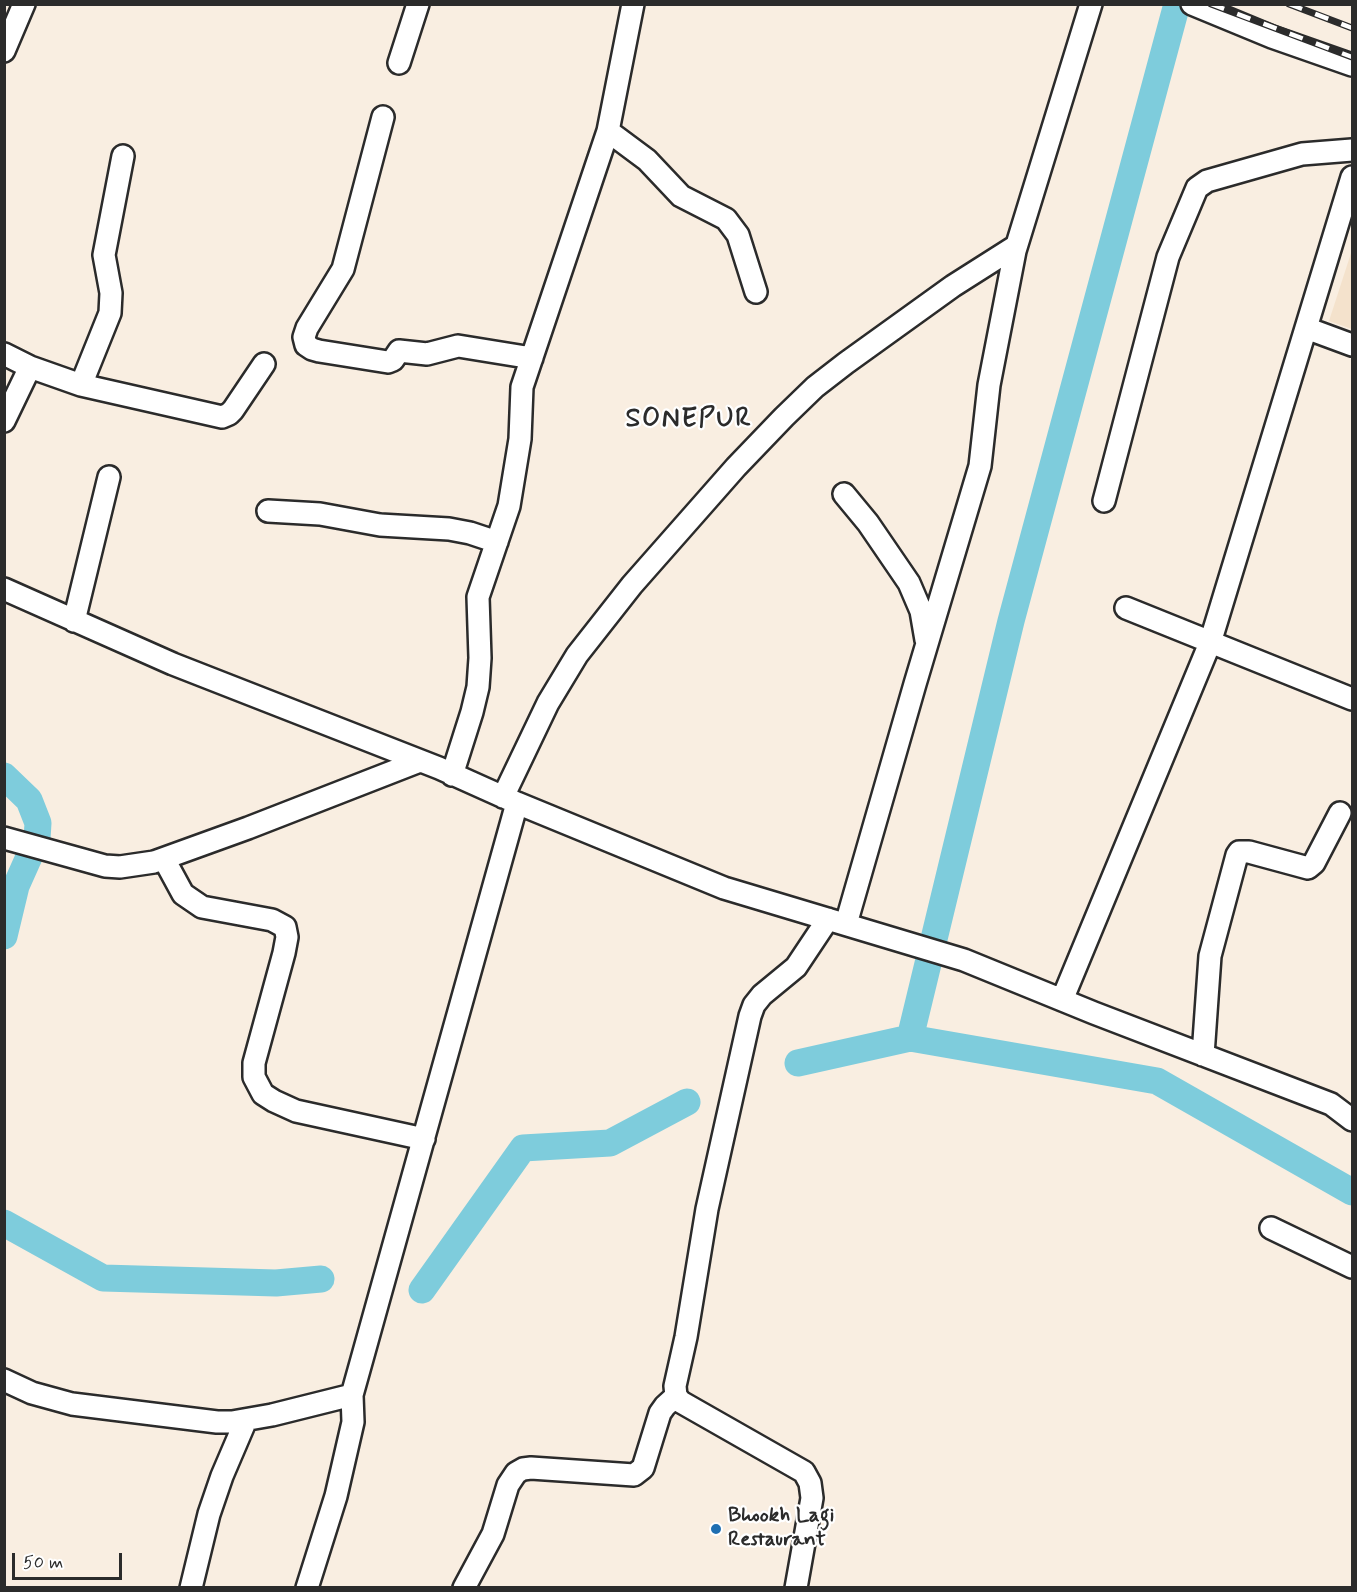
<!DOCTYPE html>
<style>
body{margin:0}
#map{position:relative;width:1357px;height:1592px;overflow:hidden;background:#f9eee1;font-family:Mynerve,sans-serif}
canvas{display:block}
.frame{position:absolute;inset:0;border:6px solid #2b2b2b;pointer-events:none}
.scale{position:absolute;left:12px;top:1553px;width:110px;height:27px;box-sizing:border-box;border:3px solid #2b2b2b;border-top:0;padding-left:8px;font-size:18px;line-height:21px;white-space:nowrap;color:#2b2b2b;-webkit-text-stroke:4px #fff;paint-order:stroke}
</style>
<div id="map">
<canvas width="1357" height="1592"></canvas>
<div class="frame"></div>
<div class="scale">50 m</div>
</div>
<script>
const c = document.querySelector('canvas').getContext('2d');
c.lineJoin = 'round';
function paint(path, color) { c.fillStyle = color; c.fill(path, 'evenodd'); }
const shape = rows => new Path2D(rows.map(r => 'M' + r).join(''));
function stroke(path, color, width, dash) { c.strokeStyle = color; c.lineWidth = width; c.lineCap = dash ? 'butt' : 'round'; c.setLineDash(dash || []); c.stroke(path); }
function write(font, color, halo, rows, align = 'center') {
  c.font = font + ' Mynerve,sans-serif'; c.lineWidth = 4.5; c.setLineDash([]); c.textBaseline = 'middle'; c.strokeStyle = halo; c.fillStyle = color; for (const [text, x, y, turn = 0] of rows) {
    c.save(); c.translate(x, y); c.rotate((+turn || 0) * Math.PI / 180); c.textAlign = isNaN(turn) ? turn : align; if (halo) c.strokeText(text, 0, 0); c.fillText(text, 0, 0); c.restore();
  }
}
paint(shape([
 [1352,250,1352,329,1329,321]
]), '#f4e2cc');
stroke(shape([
 [4,776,29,800,38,823,37,839,16,886,4,936],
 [910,1038,1011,621,1177,4],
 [798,1063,910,1038,1157,1081,1352,1192],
 [4,1223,103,1278,276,1283,321,1279],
 [422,1290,523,1148,610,1143,687,1102]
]), '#7eccdc', 27);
const minor = shape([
 [1192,4,1272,37,1352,65],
 [4,51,24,4],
 [399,63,418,4],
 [383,117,343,269,307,328,304,337,306,345,312,349,319,351,388,362,393,360,399,351,427,354,458,346,532,358],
 [608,131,647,160,681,196,726,219,738,235,756,292],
 [1306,328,1352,345],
 [4,354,30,367,81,385,222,417,229,414,233,410,264,364],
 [81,385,110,313,111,293,104,255,123,156],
 [4,421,30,367],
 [844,494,868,523,909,583,921,611,926,640],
 [1104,501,1168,257,1197,188,1207,181,1302,154,1352,150],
 [268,511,320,514,380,525,449,529,470,533,497,542],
 [4,589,173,664,439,768,517,803,724,888,964,960,1094,1013,1331,1104,1352,1120],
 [1126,608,1352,699],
 [74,621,109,477],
 [452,775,472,712,478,687,480,658,478,597,509,506,520,439,522,387,608,131,633,4],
 [503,797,548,703,577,655,632,585,736,467,784,417,815,387,846,363,953,286,1016,246],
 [4,838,105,866,120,867,154,862,248,828,420,761],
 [164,859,183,894,202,907,272,920,285,927,287,937,284,953,254,1063,254,1077,263,1094,274,1101,296,1111,424,1139],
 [846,924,915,684,980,466,989,385,1015,251,1091,4],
 [1062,1000,1210,643,1352,177],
 [1203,1055,1210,956,1237,855,1239,852,1249,852,1308,868,1314,863,1340,813],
 [1271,1228,1352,1267],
 [4,1380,32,1393,72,1404,217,1422,232,1422,272,1415,352,1395],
 [191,1588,209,1514,222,1476,246,1420],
 [307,1588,336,1496,353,1422,352,1395,517,803],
 [464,1588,493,1534,508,1485,516,1473,523,1469,531,1468,634,1475,643,1468,660,1413,665,1406,676,1396],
 [796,1588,812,1498,810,1483,804,1472,681,1402,676,1396,675,1386,686,1337,707,1209,750,1016,754,1005,762,995,796,967,828,919]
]);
stroke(minor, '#2b2b2b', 26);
stroke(minor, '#fff', 21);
const rail = shape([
 [1211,4,1352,57],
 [1289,4,1352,28]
]);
stroke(rail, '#2b2b2b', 7);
stroke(rail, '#fff', 4.5, [14]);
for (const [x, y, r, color] of [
 [716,1529,6,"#1f6fb2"]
]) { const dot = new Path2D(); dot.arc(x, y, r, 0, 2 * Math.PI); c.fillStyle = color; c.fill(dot); stroke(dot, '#fff', 2); }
write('bold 21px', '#2b2b2b', '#fff', [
 ["Bhookh Lagi",728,1517],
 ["Restaurant",728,1541]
], 'left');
c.letterSpacing = '1.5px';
write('bold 27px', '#2b2b2b', '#fff', [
 ["SONEPUR",689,420]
]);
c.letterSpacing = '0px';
</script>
